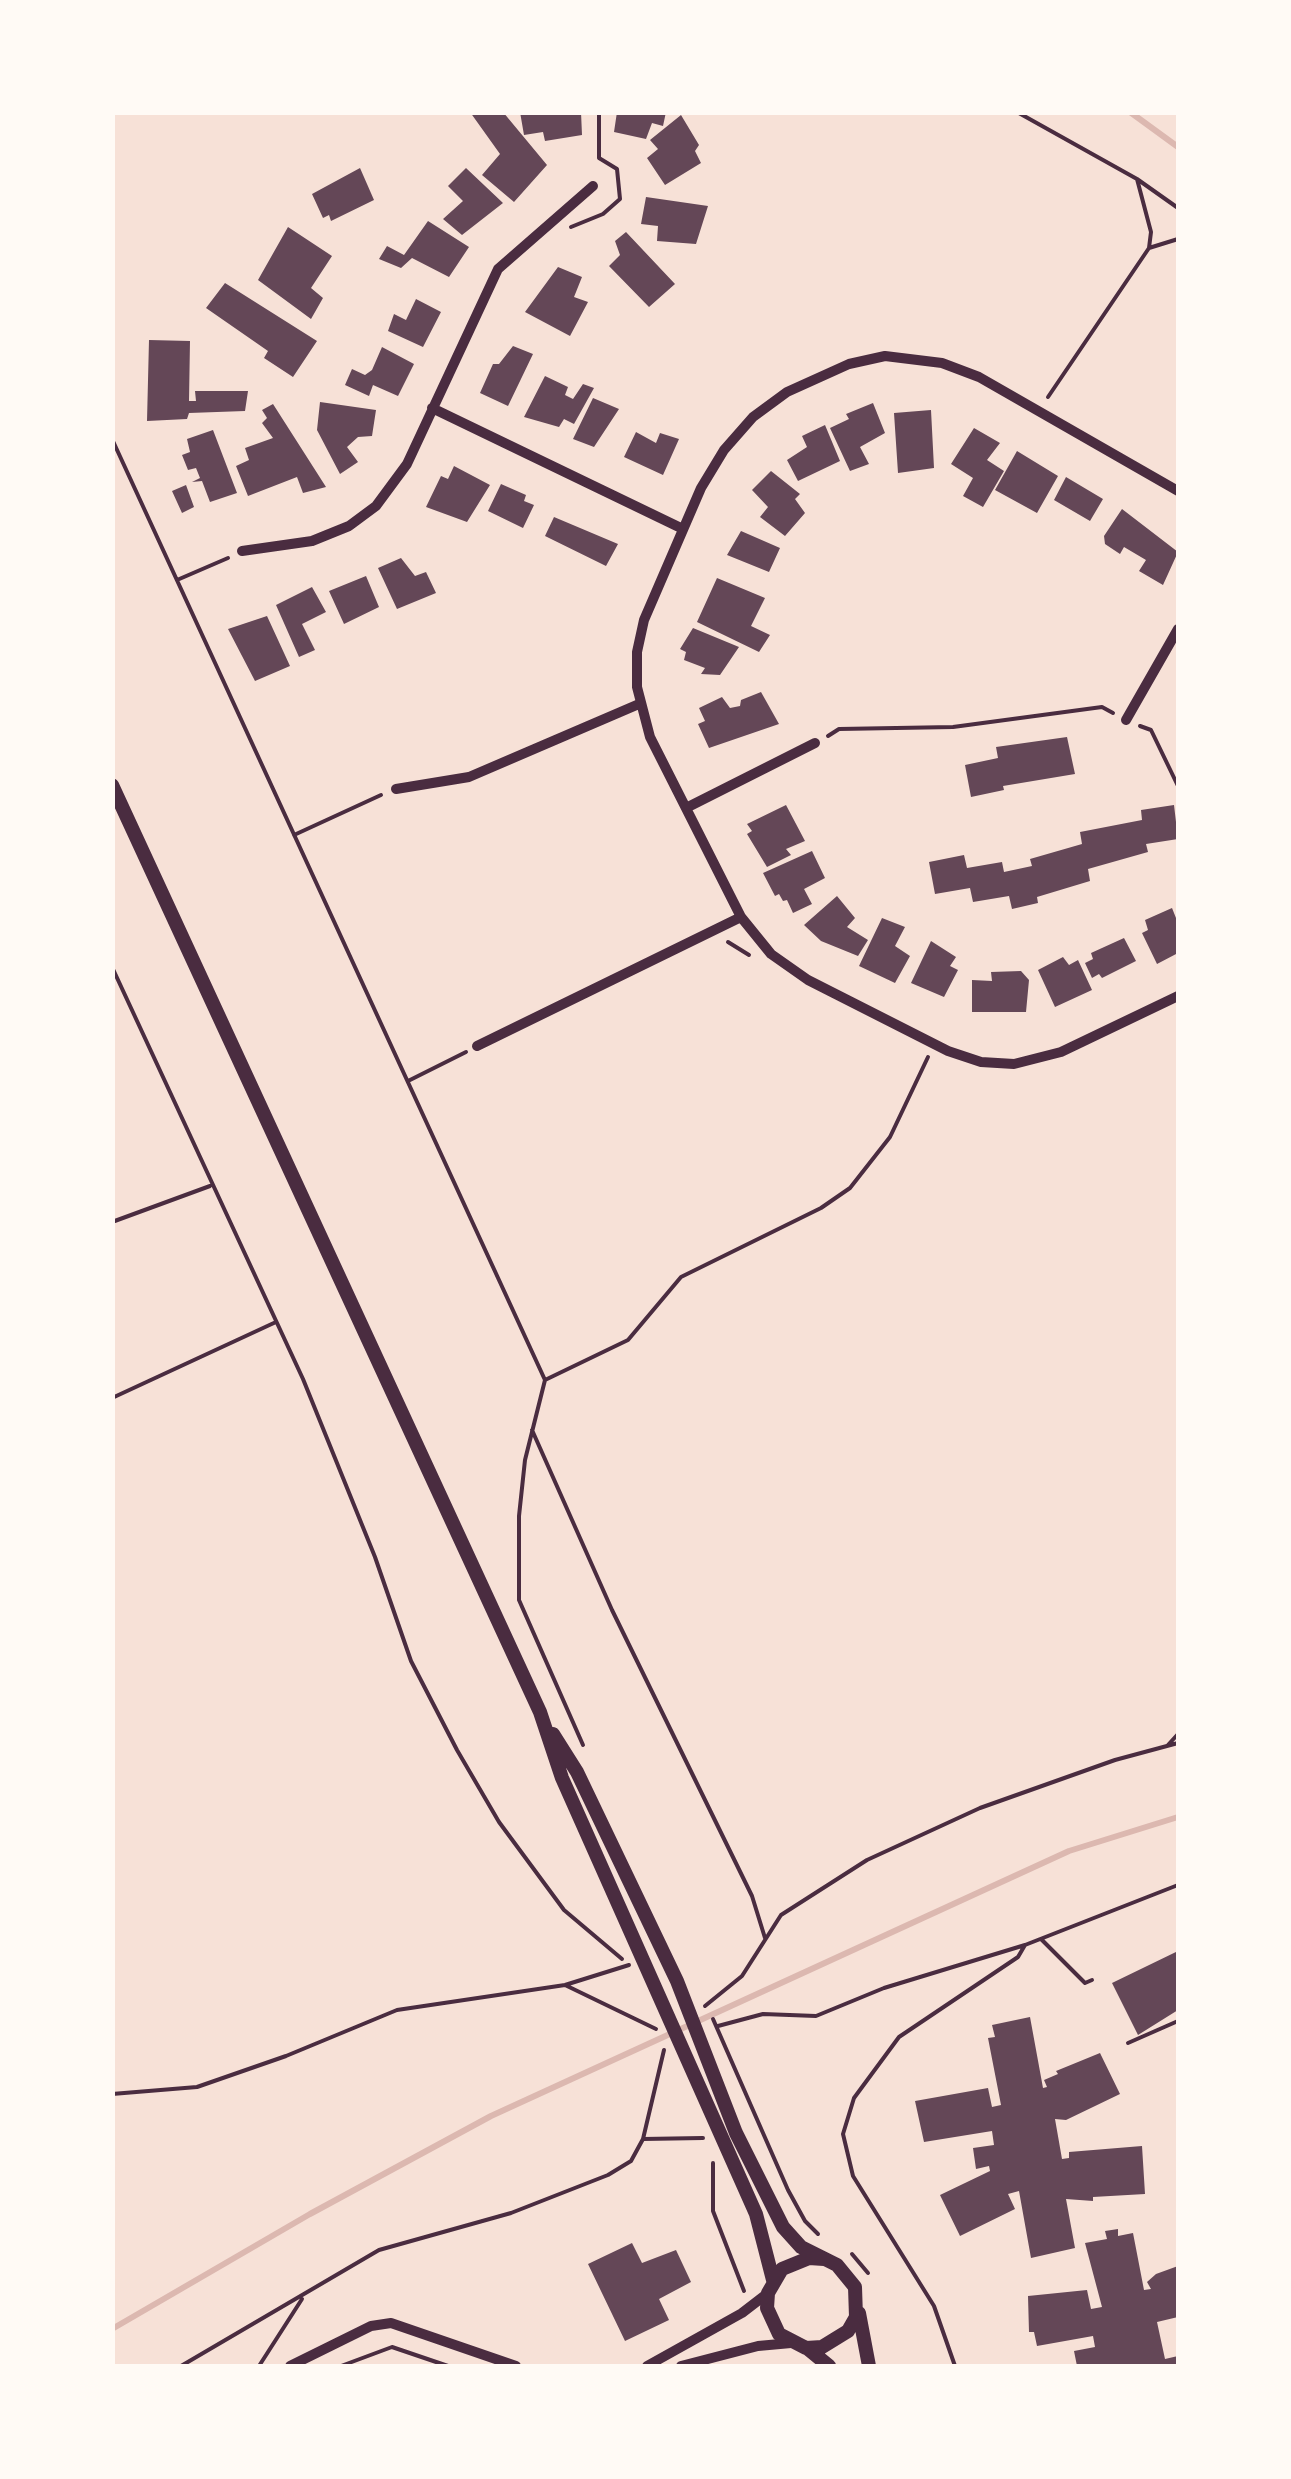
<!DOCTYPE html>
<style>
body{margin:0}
#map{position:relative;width:1291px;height:2479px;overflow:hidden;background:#f7e1d7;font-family:"Source Sans 3",sans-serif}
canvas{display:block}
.frame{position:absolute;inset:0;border:115px solid #fffaf5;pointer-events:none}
</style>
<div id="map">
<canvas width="1291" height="2479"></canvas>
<div class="frame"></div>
</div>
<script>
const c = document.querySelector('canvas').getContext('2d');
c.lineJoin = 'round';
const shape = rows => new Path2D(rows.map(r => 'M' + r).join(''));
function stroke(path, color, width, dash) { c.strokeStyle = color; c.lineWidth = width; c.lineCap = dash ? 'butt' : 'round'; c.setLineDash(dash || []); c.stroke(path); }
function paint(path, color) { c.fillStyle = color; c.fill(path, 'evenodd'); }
stroke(shape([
 [1130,112,1178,147],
 [112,2329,310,2214,491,2116,1069,1851,1178,1817]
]), '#dcb8b0', 6);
paint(shape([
 [470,112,503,112,547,165,514,202,482,175,500,154],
 [520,112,581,112,582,135,545,141,543,132,524,135],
 [617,112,666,112,663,126,652,123,646,139,614,132],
 [681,115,699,145,695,151,701,163,665,185,647,158,658,149,650,140],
 [360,168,374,200,331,221,329,215,323,218,312,194],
 [466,168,503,203,462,235,443,219,463,201,448,186],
 [646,197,708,206,696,244,657,241,658,226,641,224],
 [428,221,469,247,449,277,412,258,401,268,379,259,387,246,404,255],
 [288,227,332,256,311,288,323,298,311,319,258,280],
 [626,232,675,284,649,307,609,266,620,255,615,241],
 [558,267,582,277,574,297,588,302,570,336,525,312],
 [225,283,317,341,293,377,264,358,268,351,206,308],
 [416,299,441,312,423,347,388,331,394,314,406,320],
 [149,340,190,341,189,401,196,401,195,391,248,391,245,411,189,413,187,419,147,421],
 [513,346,533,354,508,406,480,393,493,364,499,364],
 [382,347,414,364,398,396,373,385,369,396,345,385,352,369,365,375,372,370],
 [545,376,568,387,565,395,573,399,583,384,594,388,574,424,564,419,559,427,524,417],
 [593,398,619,409,594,447,573,439],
 [320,402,376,410,372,436,358,437,347,447,358,462,340,474,317,430],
 [873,403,885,433,860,447,869,464,850,471,830,428,849,419,846,414],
 [273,404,326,487,303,493,297,477,248,496,236,466,249,460,245,448,273,438,262,423,267,418,262,410],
 [931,410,934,468,898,473,894,413],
 [825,425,840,461,798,481,787,460,807,447,802,436],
 [974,428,1000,443,987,460,1004,471,983,507,963,496,973,478,951,464],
 [213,430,237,493,210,502,202,481,192,482,200,478,196,468,188,470,182,455,190,452,187,439],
 [636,432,656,443,660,433,679,439,663,475,624,457],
 [1017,451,1058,476,1037,513,995,490],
 [454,466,490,485,467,522,426,507,441,476,448,479],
 [771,471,800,494,795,499,805,513,785,536,760,517,768,507,752,490],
 [1066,477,1103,499,1090,521,1054,500],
 [501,484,526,495,524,501,534,505,523,528,488,511],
 [186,485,194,507,182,513,172,491],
 [1122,509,1178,552,1163,585,1139,571,1146,560,1124,547,1120,554,1105,544,1104,536],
 [554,517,618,544,606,566,545,536],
 [741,531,780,548,769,572,727,555],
 [401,558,415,576,426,572,436,593,397,609,378,568],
 [366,576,379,607,344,624,329,591],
 [717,578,765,598,751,626,770,635,759,652,697,622],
 [312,587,326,612,302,624,315,650,299,657,276,605],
 [267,616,290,666,255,681,228,629],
 [693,628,739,647,720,675,701,674,705,668,684,660,686,652,680,649],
 [761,692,779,724,709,748,698,724,705,721,699,708,722,697,730,708,740,706,741,700],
 [1067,737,1075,774,1003,786,1004,790,971,797,965,765,998,758,996,747],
 [786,805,805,841,786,849,791,855,767,867,747,834,752,831,747,824],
 [1174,805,1178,839,1146,844,1148,852,1088,869,1090,881,1037,897,1038,903,1012,909,1009,896,973,902,970,888,935,894,929,862,964,855,967,868,1002,862,1004,872,1032,866,1030,859,1082,844,1080,832,1142,820,1141,810],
 [812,851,825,878,804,889,812,904,793,913,787,900,783,901,779,894,775,896,763,873],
 [837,896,855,918,847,927,868,940,858,956,821,941,804,925],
 [1172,908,1178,923,1178,953,1157,964,1142,933,1148,930,1145,920],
 [882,918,905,927,895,946,910,956,895,983,859,966],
 [1124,938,1136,961,1102,978,1099,974,1092,978,1085,963,1093,959,1091,953],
 [931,941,956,957,950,966,958,970,944,997,911,983],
 [1063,957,1069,965,1078,960,1092,990,1055,1007,1038,970],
 [1021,971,1029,980,1026,1012,972,1012,972,980,992,981,991,972],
 [1178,1951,1178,2010,1138,2035,1112,1983],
 [1030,2017,1043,2088,1047,2087,1044,2080,1058,2074,1056,2071,1100,2053,1120,2094,1066,2120,1055,2119,1062,2159,1069,2158,1069,2152,1142,2146,1145,2194,1093,2197,1093,2201,1066,2199,1075,2248,1031,2258,1019,2191,1008,2194,1015,2209,960,2236,940,2195,990,2171,989,2166,976,2169,973,2148,994,2145,992,2131,924,2142,915,2101,988,2088,992,2107,1001,2105,988,2038,995,2037,992,2025],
 [1118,2229,1118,2236,1133,2233,1144,2290,1151,2289,1147,2282,1156,2274,1178,2266,1178,2317,1157,2322,1165,2359,1178,2356,1178,2366,1077,2366,1074,2351,1095,2347,1093,2336,1037,2346,1034,2332,1029,2332,1028,2296,1087,2290,1091,2309,1102,2307,1085,2243,1107,2239,1105,2231],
 [632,2243,642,2263,676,2250,691,2282,659,2299,669,2320,625,2341,588,2264]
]), '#644757');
stroke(shape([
 [1017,112,1137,179,1178,208],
 [1137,179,1151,232,1149,248,1178,239],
 [571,227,603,214,620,199,617,169,599,158,599,112],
 [1048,397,1149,248],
 [112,439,545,1380],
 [177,580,228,558],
 [1140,726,1151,730,1178,786],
 [828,736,839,729,953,727,1102,707,1113,713],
 [294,835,381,795],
 [728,942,749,955],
 [112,967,303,1379,375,1557,411,1661,457,1750,499,1822,564,1910,622,1959],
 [408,1081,466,1052],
 [112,1222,210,1186],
 [112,1398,276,1322],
 [532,1430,612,1610,752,1896,765,1938],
 [583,1745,519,1600,519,1516,525,1460,545,1380,628,1340,681,1277,821,1208,850,1188,890,1137,928,1057],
 [1168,1745,1178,1734],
 [1041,1939,1085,1983,1092,1980],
 [565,1985,656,2029],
 [705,2006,742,1976,781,1915,867,1860,980,1808,1115,1760,1178,1743],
 [713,2019,788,2190,805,2221,818,2234],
 [718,2026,763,2014,816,2016,884,1988,1025,1945,1178,1885],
 [1128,2043,1178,2021],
 [112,2094,197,2087,286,2056,397,2010,565,1985,629,1965],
 [643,2139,703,2138],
 [713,2163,713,2211,744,2291],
 [852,2254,868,2273],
 [181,2366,379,2250,511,2213,608,2175,631,2161,643,2139,664,2050],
 [259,2366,302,2299],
 [341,2366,392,2347,448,2366],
 [955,2366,934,2306,853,2176,843,2134,854,2098,899,2037,1018,1957,1025,1945]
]), '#4a2c40', 4);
stroke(shape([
 [432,408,683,529],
 [1178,491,979,377,942,363,885,356,849,364,787,392,753,417,724,450,701,488,644,620,637,652,637,687,650,737,741,917,771,954,808,980,948,1051,981,1062,1014,1064,1061,1052,1178,996],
 [242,551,312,541,349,526,376,506,407,464,498,269,593,186],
 [1126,720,1178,629],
 [396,789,469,777,639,704],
 [686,808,815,743],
 [477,1046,741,917],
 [290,2366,371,2326,391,2323,516,2366],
 [647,2366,742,2313,768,2293],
 [681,2366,758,2346,791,2343]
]), '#4a2c40', 10);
stroke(shape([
 [112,785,540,1712,562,1778,756,2214,773,2280],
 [553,1734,577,1772,677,1981,736,2133,783,2227,801,2247,837,2265,855,2287,856,2317,848,2331,822,2347,806,2348,779,2334,767,2308,768,2293,782,2269,809,2258,824,2259],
 [859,2313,869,2366],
 [807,2348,829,2366]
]), '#4a2c40', 14);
</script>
